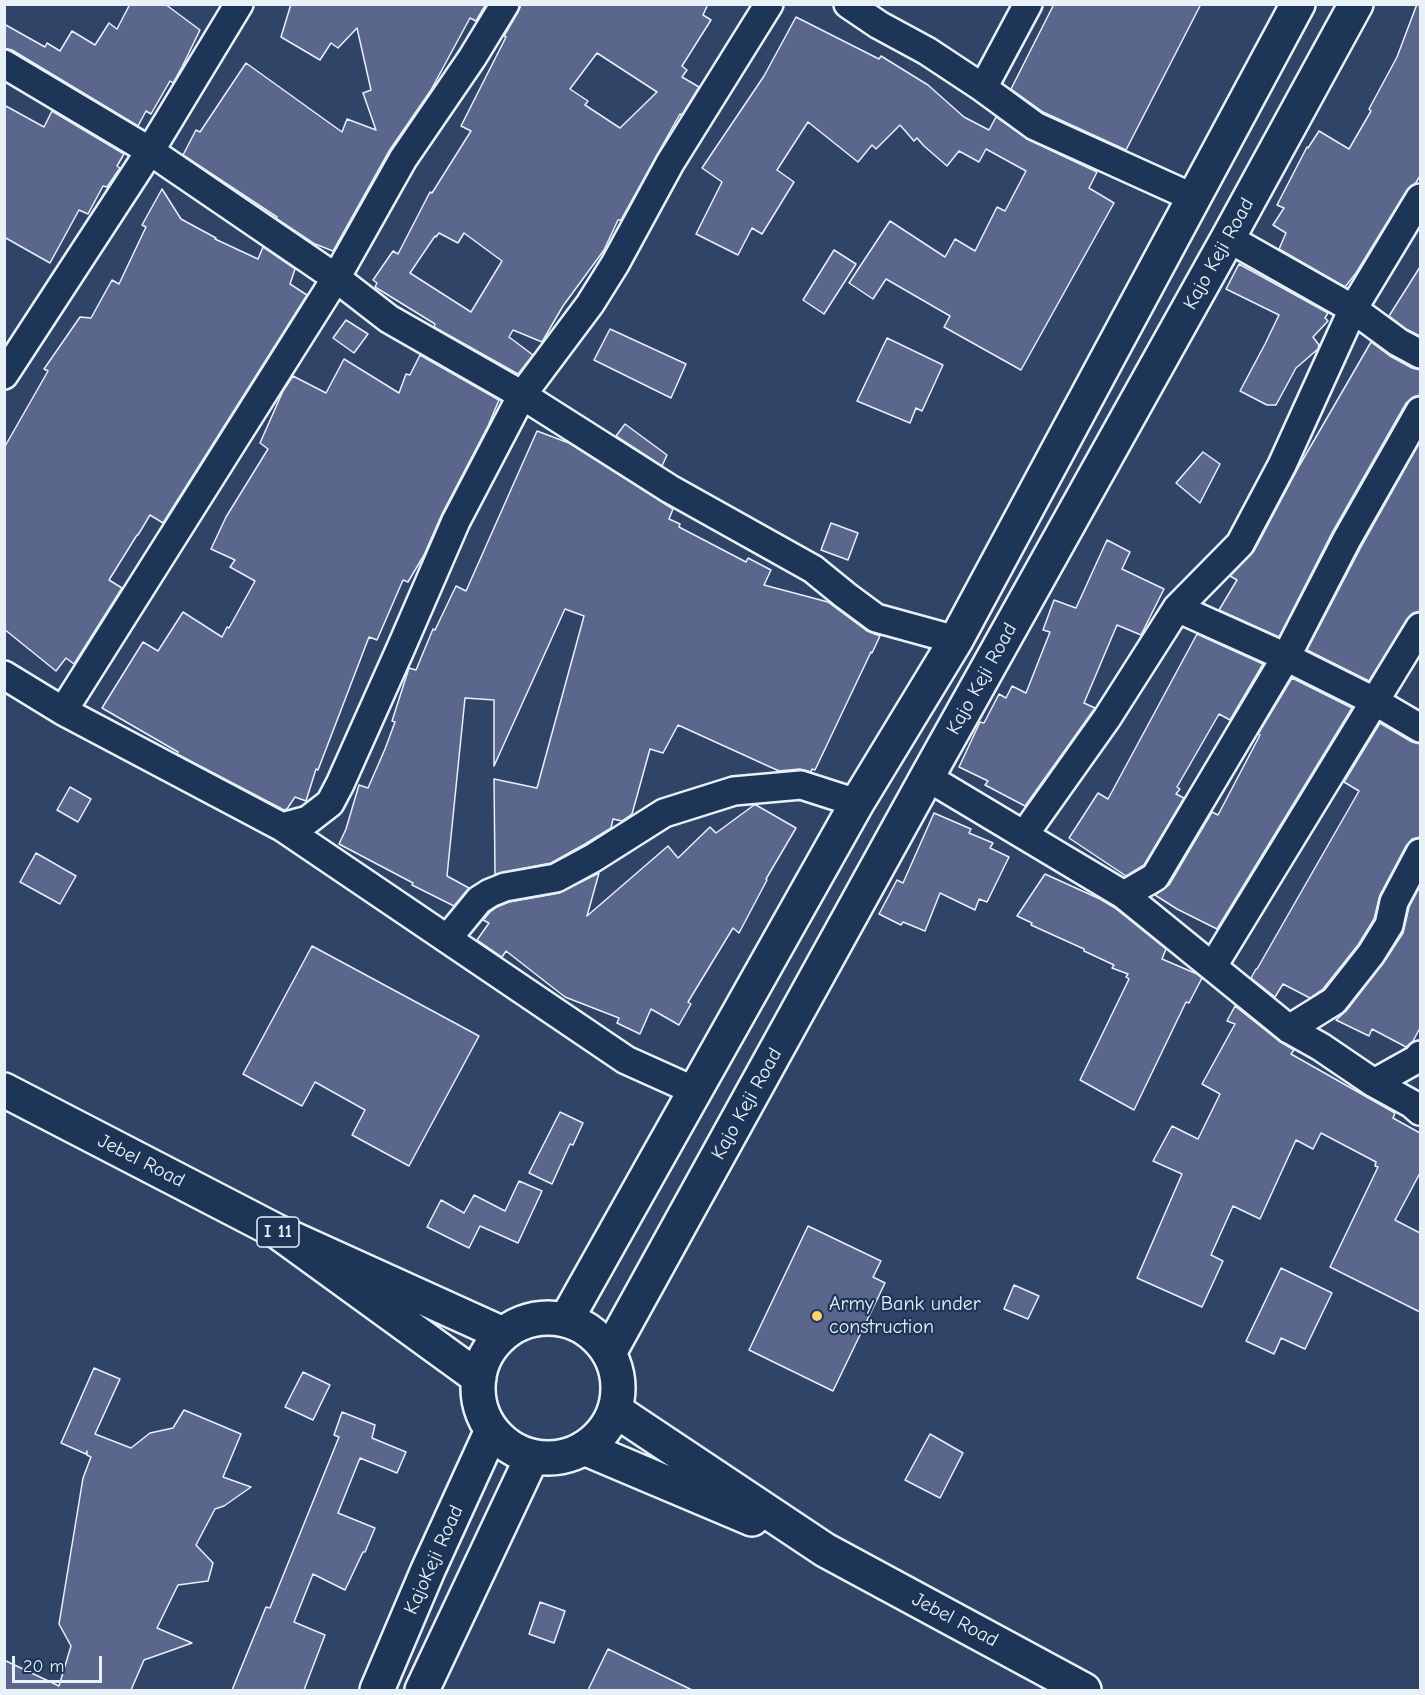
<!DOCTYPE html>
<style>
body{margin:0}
#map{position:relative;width:1425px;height:1695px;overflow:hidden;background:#304467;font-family:"Comic Neue",sans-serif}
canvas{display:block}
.frame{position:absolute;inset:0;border:6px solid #e8f1f8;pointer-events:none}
.scale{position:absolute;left:12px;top:1656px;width:90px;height:27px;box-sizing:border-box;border:3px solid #e8f1f8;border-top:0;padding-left:8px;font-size:18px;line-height:21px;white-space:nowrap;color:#e8f1f8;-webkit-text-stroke:4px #1d3557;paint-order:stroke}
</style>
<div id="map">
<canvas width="1425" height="1695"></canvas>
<div class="frame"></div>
<div class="scale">20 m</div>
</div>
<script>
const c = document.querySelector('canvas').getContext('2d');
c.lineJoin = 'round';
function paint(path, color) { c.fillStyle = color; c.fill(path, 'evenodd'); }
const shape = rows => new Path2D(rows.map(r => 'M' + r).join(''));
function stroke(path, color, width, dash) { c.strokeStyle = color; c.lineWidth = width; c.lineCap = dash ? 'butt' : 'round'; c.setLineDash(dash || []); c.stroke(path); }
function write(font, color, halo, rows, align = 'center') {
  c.font = font + ' "Comic Neue",sans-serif'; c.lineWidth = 4.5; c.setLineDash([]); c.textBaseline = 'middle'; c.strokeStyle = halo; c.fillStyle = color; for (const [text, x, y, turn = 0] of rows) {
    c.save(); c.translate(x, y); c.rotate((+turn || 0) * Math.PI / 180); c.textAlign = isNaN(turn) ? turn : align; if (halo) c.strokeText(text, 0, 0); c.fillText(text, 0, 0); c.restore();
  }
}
const building = shape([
 [130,4,165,4,200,30,182,67,173,83,170,81,151,114,146,111,138,126,12,50,4,48,4,24,45,47,47,43,60,51,72,31,95,45,109,23,117,29,130,4],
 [291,4,486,4,476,21,470,18,431,90,389,151,333,251,315,244,276,218,277,217,183,155,196,130,200,132,246,63,342,132,347,119,376,130,363,93,371,90,357,28,338,48,331,43,320,60,281,37,291,4],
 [521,4,708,4,703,15,711,20,682,66,687,70,682,77,699,87,682,115,680,114,657,155,621,220,618,220,604,250,563,306,542,342,513,330,509,337,533,355,518,374,434,327,435,324,375,287,377,283,373,280,393,251,398,254,430,192,432,193,471,131,461,126,506,37,504,36,518,12,521,4],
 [597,53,657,92,620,128,585,105,588,101,570,89,597,53],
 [439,233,458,243,464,233,502,261,471,312,410,273,435,236,436,237,439,233],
 [1054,4,1201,4,1126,150,1043,112,1011,89,1054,4],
 [1417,4,1420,4,1420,176,1415,184,1407,190,1356,273,1345,287,1279,249,1286,233,1273,225,1284,208,1277,205,1307,147,1308,148,1319,131,1349,149,1371,111,1369,109,1397,57,1417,4],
 [796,17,879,59,881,56,928,85,964,117,989,130,996,117,1029,140,1097,172,1089,188,1114,203,1021,370,944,327,950,316,886,279,873,299,849,283,890,221,945,257,955,239,975,251,997,207,1005,211,1026,171,986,149,979,162,959,151,947,166,924,146,917,138,914,141,900,125,876,149,872,145,858,162,808,122,777,170,794,182,762,234,752,228,738,255,696,234,722,182,702,168,764,76,796,17],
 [4,105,44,127,52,111,124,154,117,166,120,168,107,187,103,186,88,214,79,210,50,263,4,237,4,105],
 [162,189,181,219,216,238,215,239,258,259,263,247,295,269,290,284,307,295,163,523,150,515,138,535,137,535,109,580,122,588,74,664,66,658,56,671,4,629,4,448,48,371,44,369,80,317,91,318,112,280,119,284,146,227,142,225,162,189],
 [834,250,856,264,824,314,803,300,834,250],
 [1239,264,1328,313,1325,318,1328,321,1313,337,1319,345,1318,349,1296,368,1276,405,1267,405,1240,391,1265,344,1279,315,1226,289,1239,264],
 [1420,267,1420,336,1406,329,1389,316,1420,267],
 [346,320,368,334,354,353,333,338,346,320],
 [610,329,686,364,671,398,594,360,610,329],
 [887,338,943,365,922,411,916,408,910,423,857,401,887,338],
 [1371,342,1390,356,1412,368,1420,370,1420,395,1413,397,1406,403,1333,531,1279,637,1219,610,1237,580,1230,576,1254,551,1298,468,1371,342],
 [420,355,499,400,488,426,442,514,424,555,408,582,403,580,377,640,369,637,318,770,316,769,306,801,295,797,287,809,284,810,177,754,178,752,102,708,143,642,158,651,183,612,222,637,227,627,229,628,255,581,230,567,235,560,211,549,226,517,268,449,260,443,283,391,293,376,326,393,344,359,399,393,406,374,410,375,420,355],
 [625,424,667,455,662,466,616,436,625,424],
 [537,431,569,443,673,509,669,519,680,524,679,527,746,562,748,558,771,570,764,585,828,602,867,631,880,636,872,653,871,652,815,770,812,769,811,772,800,769,779,771,678,725,663,753,650,749,632,814,622,821,613,819,611,828,585,844,551,863,495,874,494,779,537,788,584,616,565,609,494,766,494,700,465,698,447,876,469,888,454,906,412,885,413,883,339,844,346,829,359,785,368,788,385,749,395,722,392,721,409,668,416,670,433,629,435,630,456,586,466,591,537,431],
 [1420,442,1420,611,1413,613,1407,619,1369,681,1307,650,1361,547,1420,442],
 [1203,452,1220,464,1200,503,1176,483,1203,452],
 [831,523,858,533,848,560,821,550,831,523],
 [1107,540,1130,552,1122,569,1164,589,1141,635,1117,625,1084,703,1095,708,1025,806,985,785,988,781,959,767,980,722,984,723,999,694,1006,698,1012,686,1026,693,1050,632,1043,630,1054,600,1076,608,1107,540],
 [1197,634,1263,664,1230,720,1219,714,1177,787,1180,789,1176,794,1184,798,1144,865,1126,876,1069,838,1098,793,1108,799,1197,634],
 [1292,678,1352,708,1217,929,1177,909,1155,895,1169,885,1212,812,1218,815,1260,735,1258,734,1292,678],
 [1380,723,1412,742,1420,744,1420,837,1412,839,1406,846,1380,895,1374,919,1358,945,1323,989,1310,998,1283,984,1275,997,1251,978,1256,969,1257,969,1359,791,1344,782,1380,723],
 [70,787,91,799,78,822,57,810,70,787],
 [754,805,756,805,796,828,766,879,767,880,739,933,733,928,688,1002,691,1004,679,1025,651,1009,640,1034,617,1023,619,1018,565,997,506,951,502,957,477,940,489,923,483,920,490,912,497,907,509,902,559,893,599,873,587,916,668,846,678,858,710,827,716,833,754,805],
 [934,813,971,829,969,833,993,843,990,848,1009,857,987,902,979,899,975,910,940,893,925,931,903,922,901,925,879,914,897,880,903,883,934,813],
 [36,853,76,876,60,904,20,882,36,853],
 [1045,874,1100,899,1115,908,1166,949,1162,959,1197,974,1202,978,1189,1003,1186,1002,1134,1110,1080,1080,1129,979,1126,977,1128,974,1112,968,1114,965,1084,951,1084,949,1031,925,1032,923,1017,916,1045,874],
 [1420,886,1420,1028,1413,1041,1406,1047,1372,1029,1369,1036,1336,1020,1346,1011,1384,962,1403,933,1409,907,1420,886],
 [312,946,479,1036,409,1166,352,1135,365,1110,315,1082,302,1106,243,1074,312,946],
 [1235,1006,1279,1041,1294,1050,1291,1054,1395,1113,1393,1118,1420,1133,1420,1173,1395,1220,1420,1233,1420,1312,1330,1267,1378,1167,1375,1166,1376,1162,1321,1133,1313,1149,1296,1140,1260,1219,1233,1206,1211,1255,1223,1261,1202,1307,1137,1278,1182,1174,1153,1161,1172,1126,1198,1139,1220,1094,1202,1084,1235,1024,1227,1021,1235,1006],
 [560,1112,583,1123,573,1145,570,1144,552,1184,529,1173,560,1112],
 [519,1181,542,1191,518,1243,480,1226,469,1248,427,1227,441,1200,464,1213,474,1195,505,1211,519,1181],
 [808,1226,881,1261,873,1277,885,1283,833,1391,749,1350,808,1226],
 [1281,1268,1332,1293,1305,1349,1281,1338,1274,1354,1246,1341,1281,1268],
 [1014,1285,1039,1296,1028,1319,1004,1309,1014,1285],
 [94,1368,120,1379,95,1434,131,1448,150,1433,173,1428,184,1410,241,1434,223,1477,251,1487,224,1506,215,1509,196,1545,213,1563,208,1581,178,1585,157,1628,192,1643,144,1660,131,1690,4,1690,4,1660,59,1686,71,1646,59,1624,83,1478,91,1457,87,1455,87,1451,86,1454,61,1443,94,1368],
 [303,1372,330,1385,313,1420,285,1407,303,1372],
 [342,1412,375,1425,372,1438,406,1452,397,1473,360,1458,338,1513,375,1528,365,1552,363,1552,345,1590,313,1574,294,1622,325,1635,304,1690,232,1690,266,1607,270,1608,339,1437,334,1435,342,1412],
 [930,1434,963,1453,940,1498,905,1480,930,1434],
 [540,1602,565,1611,554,1643,529,1634,540,1602],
 [608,1649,692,1690,588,1690,608,1649]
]);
paint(building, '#5b668d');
stroke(building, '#e8f1f8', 1.5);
const minor = shape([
 [848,4,879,25,927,51,983,88,1035,126,1194,198],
 [4,64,150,151,336,278,389,319,522,395,670,489,813,569,845,595,876,618,956,640],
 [983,88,1028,4],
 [1228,238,1353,309,1398,342,1420,354],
 [4,375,150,151,239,4],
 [1177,608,1286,657,1376,702,1420,728],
 [4,675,63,711,282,827,626,1060,695,1091],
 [63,711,336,278,403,159,472,58,505,4],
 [927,777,1124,895,1289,1029,1321,1047,1374,1083,1412,1104,1420,1111],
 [282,827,308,820,330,803,340,784,400,650,456,521,522,395,590,304,615,264,670,163,769,4],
 [1024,835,1107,718,1177,608,1240,544,1282,465,1353,309,1420,198],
 [1124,895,1155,877,1286,657,1347,539,1420,411],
 [447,939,479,900,490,893,505,887,556,878,593,858,664,813,734,791,801,785,857,803],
 [1213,966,1420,627],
 [1289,1029,1334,1001,1371,954,1389,925,1394,902,1420,853],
 [1374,1083,1417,1059,1420,1055]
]);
const secondary = shape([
 [566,1320,857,803,956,640,1298,4],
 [609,1353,927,777,1228,238,1356,4],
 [615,1410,825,1550,1084,1690],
 [584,1448,752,1519]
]);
const primary = shape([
 [4,1090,278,1232],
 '478 1388a70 70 0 1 1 140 0a70 70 0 1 1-140 0Z',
 [479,1378,278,1232,503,1334],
 [377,1690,428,1570,492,1430],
 [422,1690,532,1457]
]);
stroke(minor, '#e8f1f8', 32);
stroke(secondary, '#e8f1f8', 38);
stroke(primary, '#e8f1f8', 38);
stroke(minor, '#1d3557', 27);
stroke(secondary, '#1d3557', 33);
stroke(primary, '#1d3557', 33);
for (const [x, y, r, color] of [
 [817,1316,6,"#ffd166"]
]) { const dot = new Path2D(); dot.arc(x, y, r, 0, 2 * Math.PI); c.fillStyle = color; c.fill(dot); stroke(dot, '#1d3557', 2); }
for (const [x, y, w] of [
 [278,1232,42]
]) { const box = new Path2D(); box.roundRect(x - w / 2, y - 15, w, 30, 4.5); c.fillStyle = '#1d3557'; c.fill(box); stroke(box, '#e8f1f8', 1.5); }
write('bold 18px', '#e8f1f8', null, [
 ["I 11",278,1232]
]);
write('20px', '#e8f1f8', '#1d3557', [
 ["Kajo Keji Road",1219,254,-61],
 ["Kajo Keji Road",982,679,-61],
 ["Kajo Keji Road",747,1104,-61],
 ["Jebel Road",141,1161,27],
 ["KajoKeji Road",434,1560,-66],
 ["Jebel Road",955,1620,28]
]);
write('20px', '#e8f1f8', '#1d3557', [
 ["Army Bank under",829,1304],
 ["construction",829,1327]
], 'left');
</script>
